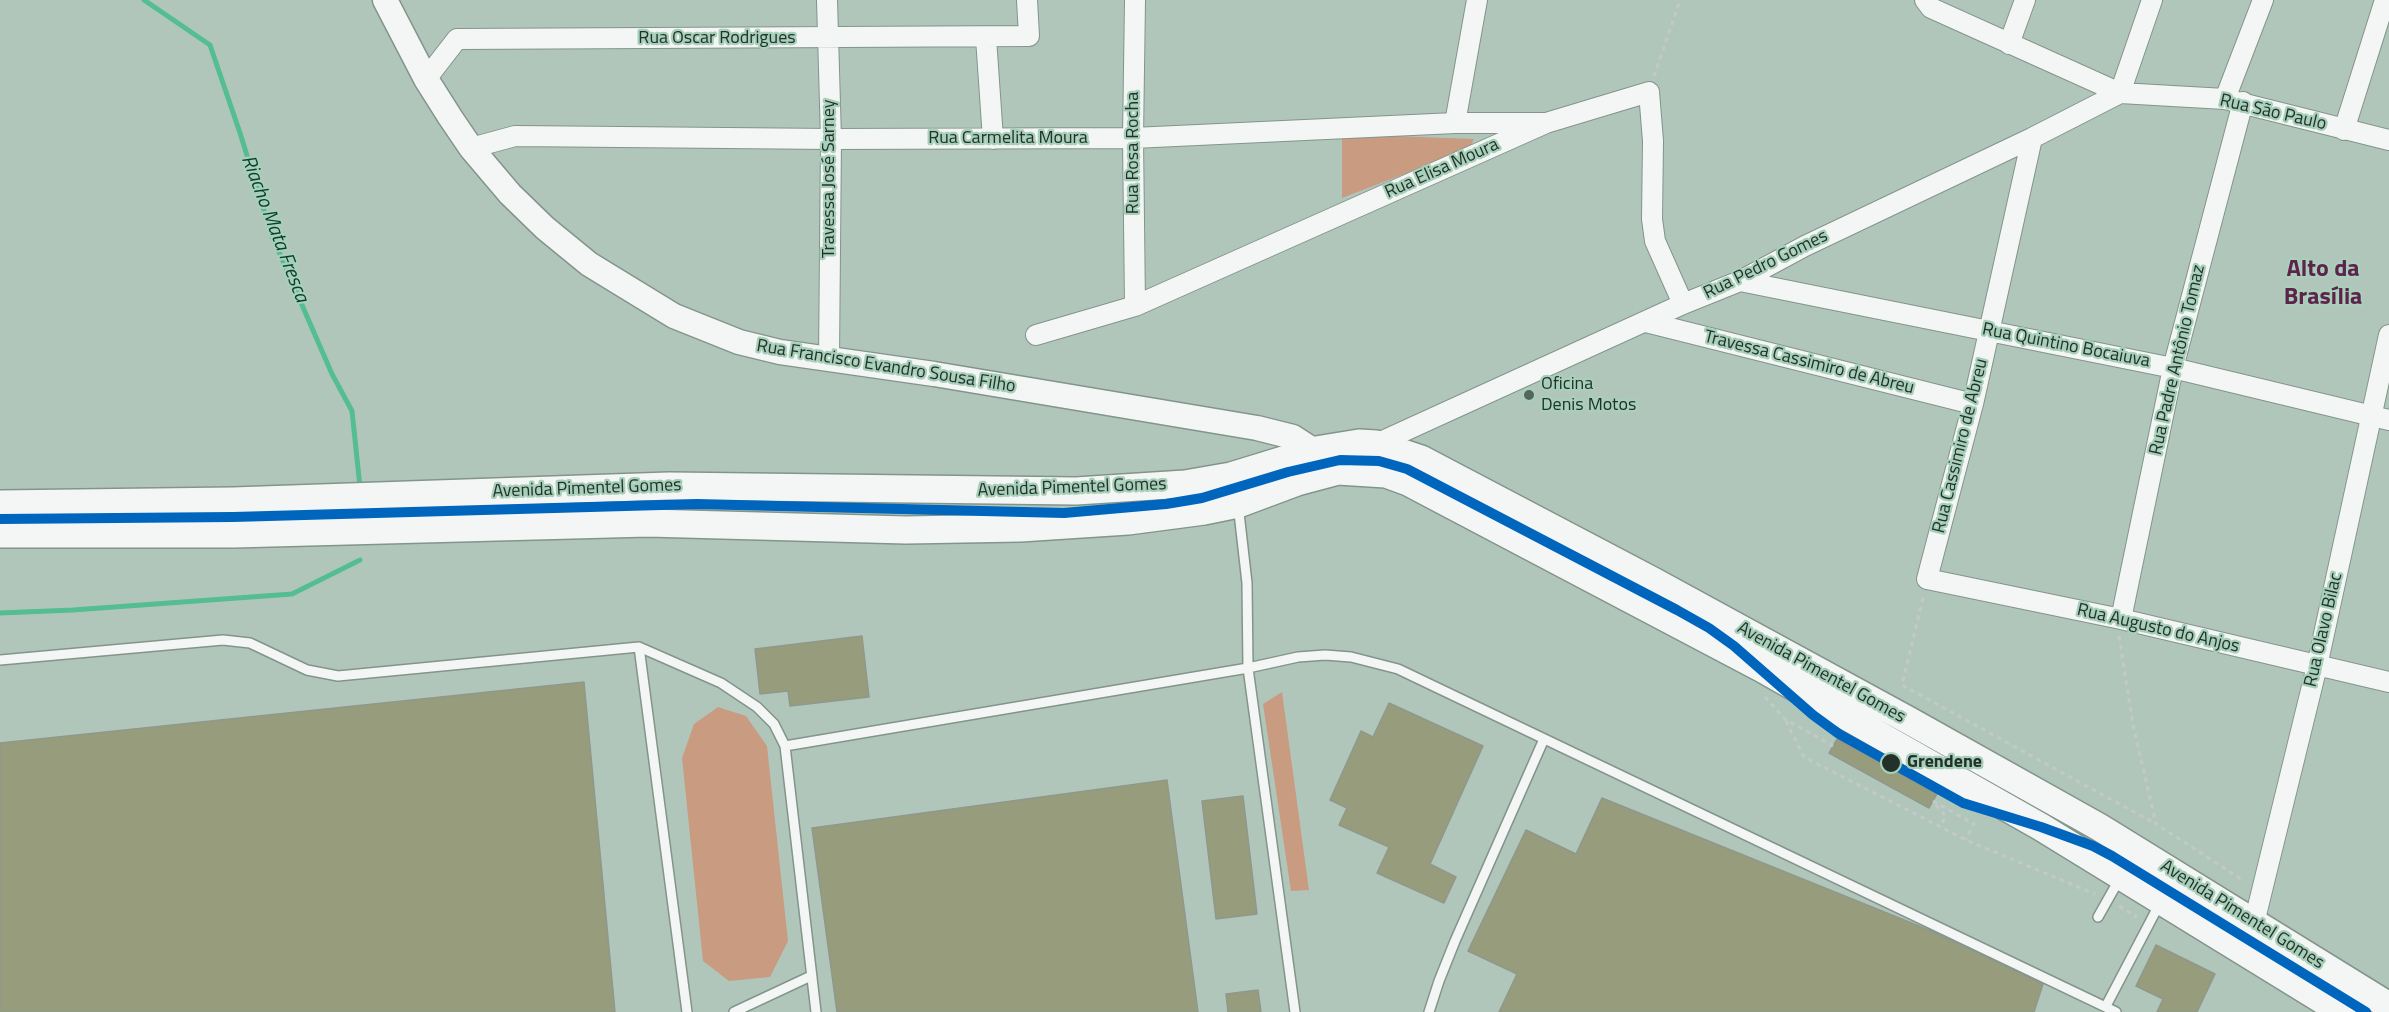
<!DOCTYPE html>
<meta charset="utf-8">
<style>
body{margin:0}
canvas{display:block;background:#b1c6bb}
</style>
<canvas width="2389" height="1012"></canvas>
<script>
const c = document.querySelector('canvas').getContext('2d');
c.lineJoin = 'round';
function paint(path, color) { c.fillStyle = color; c.fill(path, 'evenodd'); }
const shape = rows => new Path2D(rows.map(r => 'M' + r).join(''));
function stroke(path, color, width, dash) { c.strokeStyle = color; c.lineWidth = width; c.lineCap = dash ? 'butt' : 'round'; c.setLineDash(dash || []); c.stroke(path); }
function write(font, color, halo, rows, align = 'center') {
  c.font = font + ' "Titillium Web",sans-serif'; c.lineWidth = 4.5; c.setLineDash([]); c.textBaseline = 'middle'; c.strokeStyle = halo; c.fillStyle = color; for (const [text, x, y, turn = 0] of rows) {
    c.save(); c.translate(x, y); c.rotate((+turn || 0) * Math.PI / 180); c.textAlign = isNaN(turn) ? turn : align; if (halo) c.strokeText(text, 0, 0); c.fillText(text, 0, 0); c.restore();
  }
}
paint(shape([
 [1342,134,1474,139,1469,149,1342,198],
 [1282,692,1309,890,1291,891,1263,704],
 [718,707,746,716,767,746,788,941,770,977,729,981,703,961,682,758,694,724]
]), '#c99b81');
stroke(shape([
 [144,0,210,45,240,133,272,236,332,374,352,411,360,487],
 [0,613,73,610,292,594,360,560]
]), '#55bd92', 5);
const building = shape([
 [862,636,869,697,790,706,788,691,760,694,755,649,862,636],
 [584,682,615,1012,0,1012,0,743,584,682],
 [1389,703,1483,746,1430,864,1456,877,1444,903,1377,873,1389,847,1339,825,1347,808,1330,800,1361,731,1373,737,1389,703],
 [1837,739,1937,794,1929,808,1829,753,1837,739],
 [1167,780,1198,1012,837,1012,812,828,1167,780],
 [1243,796,1257,914,1216,919,1202,801,1243,796],
 [1602,798,1929,930,2043,984,2034,1012,1499,1012,1517,974,1468,951,1526,830,1576,854,1602,798],
 [2156,945,2215,974,2197,1012,2157,1012,2163,999,2136,986,2156,945],
 [1258,990,1261,1012,1228,1012,1226,994,1258,990]
]);
paint(building, '#969c7c');
stroke(building, '#90988c', 1.5);
const service = shape([
 [1231,477,1238,504,1247,583,1248,668,1298,657,1325,655,1351,657,1398,669,2116,1012],
 [639,647,687,1012],
 [0,660,223,640,250,643,307,670,338,676,639,647,721,683,757,707,774,724,785,746,816,1012],
 [785,746,1248,668,1295,1012],
 [2098,917,2120,878],
 [2106,1006,2160,903],
 [734,1012,811,976],
 [1429,1012,1439,981,1455,941,1544,739]
]);
const minor = shape([
 [827,0,831,139,829,359],
 [1135,0,1133,138,1135,306],
 [1925,0,1931,8,2120,93,2225,99,2389,140],
 [986,38,993,139],
 [2009,44,2025,0],
 [426,79,457,39,1029,36,1027,0],
 [2120,93,2152,0],
 [2225,99,2263,0],
 [1455,123,1477,0],
 [2344,130,2385,0],
 [2032,138,1973,404,1927,579,2121,619,2389,682],
 [471,148,515,136,831,139,1133,138,1455,123,1546,123],
 [1740,281,2173,368,2389,420],
 [1646,322,1973,404],
 [1036,335,1135,306,1546,123,1649,92,1653,141,1652,219,1655,241,1683,304],
 [1353,470,1366,451,1376,444,1683,304,1740,281,1805,246,2032,138,2120,93],
 [2121,619,2173,368,2243,102],
 [2254,923,2317,666,2389,335]
]);
const tertiary = shape([
 [385,0,426,79,450,117,471,148,510,194,545,228,589,264,674,316,739,342,780,352,934,374,1257,428,1293,437,1327,459]
]);
const secondary = shape([
 [0,504,233,501,669,486,1076,491,1185,484,1231,476,1316,450,1359,443,1376,444,1421,459,1653,581,1908,720,2099,827,2389,1006],
 [0,534,234,534,648,523,906,530,1020,528,1128,521,1204,511,1238,504,1297,482,1338,471,1386,474,1408,482,1761,668,2041,827,2342,1012]
]);
stroke(service, '#83948b', 12);
stroke(minor, '#83948b', 22);
stroke(tertiary, '#83948b', 27);
stroke(secondary, '#83948b', 30);
stroke(shape([
 [1654,76,1679,3],
 [1923,598,1902,685,2156,824],
 [2119,636,2133,725,2156,824,2244,881],
 [1765,697,1785,719,1833,746],
 [1786,721,1804,757,1966,840,2095,894],
 [1933,801,1974,824,1966,839],
 [1936,805,1946,816,1940,827],
 [2119,906,2137,917]
]), '#c3c9c6', 3, [4.5, 4.5]);
stroke(service, '#f3f6f5', 9);
stroke(minor, '#f3f6f5', 20);
stroke(tertiary, '#f3f6f5', 24);
stroke(secondary, '#f3f6f5', 27);
stroke(shape([
 [0,519,233,517,697,504,1064,513,1166,504,1202,498,1288,472,1340,460,1379,461,1407,469,1677,610,1709,628,1734,646,1813,715,1839,734,1963,803,2041,827,2093,846,2112,856,2366,1012]
]), '#0065bd', 10);
for (const [x, y, r, color] of [
 [1529,395,6,"#54665d"],
 [1891,763,10,"#22322a"]
]) { const dot = new Path2D(); dot.arc(x, y, r, 0, 2 * Math.PI); c.fillStyle = color; c.fill(dot); stroke(dot, '#a8cfba', 2); }
write('18px', '#22322a', '#a8cfba', [
 ["Rua Oscar Rodrigues",717,39],
 ["Rua São Paulo",2273,113,13],
 ["Rua Carmelita Moura",1008,139],
 ["Rua Rosa Rocha",1134,153,-90],
 ["Rua Elisa Moura",1442,169,-24],
 ["Travessa José Sarney",830,179,-90],
 ["Rua Pedro Gomes",1766,265,-26],
 ["Rua Quintino Bocaiuva",2066,346,11],
 ["Rua Padre Antônio Tomaz",2178,360,-77],
 ["Travessa Cassimiro de Abreu",1809,363,14],
 ["Rua Francisco Evandro Sousa Filho",886,367,9],
 ["Rua Cassimiro de Abreu",1961,446,-76],
 ["Avenida Pimentel Gomes",1072,488,-2],
 ["Avenida Pimentel Gomes",587,489,-2],
 ["Rua Augusto do Anjos",2158,629,13],
 ["Rua Olavo Bilac",2324,630,-77],
 ["Avenida Pimentel Gomes",1821,673,29],
 ["Avenida Pimentel Gomes",2242,915,32]
]);
write('18px', '#22322a', '#a8cfba', [
 ["Oficina",1541,385],
 ["Denis Motos",1541,406]
], 'left');
write('bold 18px', '#22322a', '#a8cfba', [
 ["Grendene",1907,763]
], 'left');
write('italic 20px', '#08412b', '#a8cfba', [
 ["Riacho Mata Fresca",274,229,69]
]);
write('bold 24px', '#5d234b', '#a8cfba', [
 ["Alto da",2323,270],
 ["Brasília",2323,298]
]);
</script>
